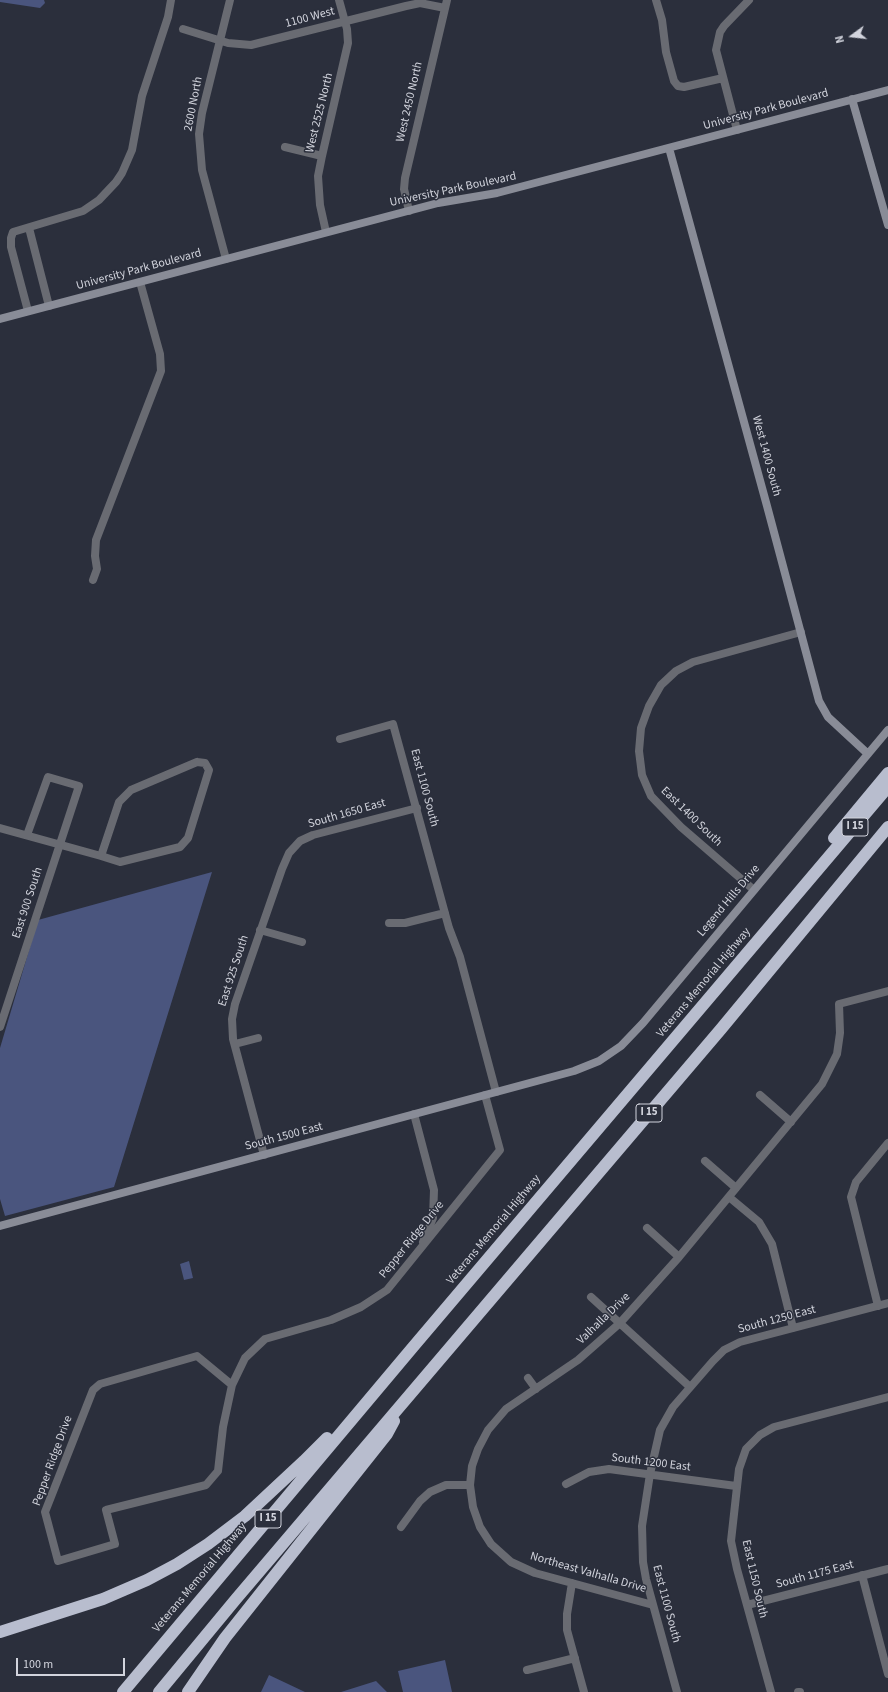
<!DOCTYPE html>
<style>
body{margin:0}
#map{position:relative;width:888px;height:1692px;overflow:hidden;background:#2b2f3c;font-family:"Source Sans 3",sans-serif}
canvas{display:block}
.north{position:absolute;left:832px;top:16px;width:40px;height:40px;-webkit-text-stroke:3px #2b2f3c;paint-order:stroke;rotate:255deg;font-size:11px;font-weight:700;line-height:16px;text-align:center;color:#d2d4dd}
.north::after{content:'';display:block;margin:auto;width:14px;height:18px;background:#d2d4dd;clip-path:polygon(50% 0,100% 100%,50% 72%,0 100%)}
.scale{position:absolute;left:16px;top:1658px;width:109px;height:18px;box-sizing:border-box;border:2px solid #d2d4dd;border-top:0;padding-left:5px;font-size:12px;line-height:14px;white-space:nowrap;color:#d2d4dd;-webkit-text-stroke:3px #2b2f3c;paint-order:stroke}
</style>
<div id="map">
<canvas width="888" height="1692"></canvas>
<div class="north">N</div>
<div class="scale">100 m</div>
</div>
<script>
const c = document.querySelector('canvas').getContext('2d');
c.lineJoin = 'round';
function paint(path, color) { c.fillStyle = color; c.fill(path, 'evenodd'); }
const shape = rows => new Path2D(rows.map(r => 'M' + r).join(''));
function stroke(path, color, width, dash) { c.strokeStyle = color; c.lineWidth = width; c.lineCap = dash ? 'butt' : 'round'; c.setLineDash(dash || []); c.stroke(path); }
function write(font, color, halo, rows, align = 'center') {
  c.font = font + ' "Source Sans 3",sans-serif'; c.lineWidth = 3; c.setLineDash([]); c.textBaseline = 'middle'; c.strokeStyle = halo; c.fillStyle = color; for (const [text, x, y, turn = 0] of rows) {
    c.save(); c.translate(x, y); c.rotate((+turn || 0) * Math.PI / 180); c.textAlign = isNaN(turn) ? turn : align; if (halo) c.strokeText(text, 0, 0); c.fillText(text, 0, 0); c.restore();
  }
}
paint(shape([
 [0,0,44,0,45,3,40,8,0,2],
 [212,872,114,1187,5,1216,0,1199,0,1048,38,920],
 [189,1261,193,1278,184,1280,180,1264],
 [445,1660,452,1692,403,1692,398,1671],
 [269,1675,305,1692,261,1692],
 [376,1681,387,1692,341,1692]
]), '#4a557e');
stroke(shape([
 [656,0,662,20,666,52,674,81,678,86,684,87,723,78],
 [183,29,228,43,251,45,406,6,420,3,445,8],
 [737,130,716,50,720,32,724,26,749,0],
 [285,147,322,156],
 [409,211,404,189,405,178,447,0],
 [29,228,49,306],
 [326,232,320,205,318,176,322,156,348,43,347,29,339,0],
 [226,259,202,170,199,134,202,113,230,0],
 [28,311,11,247,11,238,13,232,83,211,99,200,116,182,122,173,132,150,142,96,168,17,171,0],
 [93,580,97,569,95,556,96,540,161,371,160,354,140,282],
 [340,739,393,724,449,928,460,957,496,1092],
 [197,762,205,763,209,770,188,838,180,847,120,862,101,856,119,802,131,790,197,762],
 [0,828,101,856],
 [754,890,681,827,651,796,642,775,639,751,641,728,649,706,661,685,676,671,693,662,801,632],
 [389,923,405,923,445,913],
 [260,930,302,942],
 [0,1027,79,786,48,777,27,835],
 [235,1044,258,1038],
 [760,1095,791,1122],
 [414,1114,434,1190,433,1218,423,1242],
 [264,1155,233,1039,232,1019,235,1004,282,869,289,853,300,841,313,835,417,808],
 [705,1161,736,1188],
 [729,1197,759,1222,772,1244,793,1328],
 [647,1228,679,1257],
 [591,1297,690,1387],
 [878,1306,851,1197,856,1182,888,1143],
 [528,1378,536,1389],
 [232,1385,197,1356,100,1384,93,1390,45,1512,58,1561,115,1544,106,1510,206,1485,218,1471,223,1427,232,1385,245,1358,265,1339,331,1320,361,1307,387,1290,500,1150,485,1095],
 [566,1484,589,1472,609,1469,736,1486],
 [401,1527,420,1501,430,1492,446,1485,470,1485],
 [862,1575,888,1674],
 [572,1583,567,1614,567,1630,584,1692],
 [653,1605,535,1573,511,1562,491,1544,480,1527,473,1507,470,1485,472,1466,478,1449,488,1430,506,1409,578,1360,620,1323,679,1257,822,1084,837,1054,840,1033,839,1004,888,991],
 [747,1605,888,1569],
 [527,1670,575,1658],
 [677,1692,646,1579,643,1562,642,1526,650,1474,660,1430,673,1407,713,1361,724,1350,740,1342,888,1303],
 [771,1692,737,1569,731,1541,739,1469,746,1449,760,1435,774,1427,888,1397],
 [798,1692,800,1692]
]), '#696b72', 8);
stroke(shape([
 [852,99,888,225],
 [669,148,767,506,819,701,828,717,868,754],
 [0,319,438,203,497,193,888,90],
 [0,1226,574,1071,599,1061,621,1046,643,1023,888,730]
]), '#898c97', 8);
stroke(shape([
 [834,838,888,773],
 [0,1632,103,1599,147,1580,177,1564,208,1544,245,1516,304,1461,327,1438],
 [123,1692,413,1347,888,787],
 [159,1692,236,1599,721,1029,888,827],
 [188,1692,225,1638,387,1434,394,1421]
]), '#b8bdce', 12);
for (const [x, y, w] of [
 [855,827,26],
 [649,1113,26],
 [268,1519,26]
]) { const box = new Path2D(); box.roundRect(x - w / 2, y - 9, w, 18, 3); c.fillStyle = '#2b2f3c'; c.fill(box); stroke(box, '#d2d4dd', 1); }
write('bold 11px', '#d2d4dd', null, [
 ["I 15",855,827],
 ["I 15",649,1113],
 ["I 15",268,1519]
]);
write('12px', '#d2d4dd', '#2b2f3c', [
 ["1100 West",310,18,-15],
 ["West 2450 North",410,102,-77],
 ["2600 North",194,104,-79],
 ["University Park Boulevard",766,110,-15],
 ["West 2525 North",320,113,-76],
 ["University Park Boulevard",453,190,-12],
 ["University Park Boulevard",139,270,-15],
 ["West 1400 South",766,456,75],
 ["East 1100 South",424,788,75],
 ["South 1650 East",347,814,-16],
 ["East 1400 South",691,817,44],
 ["Legend Hills Drive",729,901,-50],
 ["East 900 South",28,903,-72],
 ["East 925 South",234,971,-72],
 ["Veterans Memorial Highway",704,983,-50],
 ["South 1500 East",284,1137,-15],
 ["Veterans Memorial Highway",494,1230,-50],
 ["Pepper Ridge Drive",412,1240,-51],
 ["Valhalla Drive",604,1319,-44],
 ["South 1250 East",777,1320,-15],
 ["Pepper Ridge Drive",53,1461,-70],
 ["South 1200 East",651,1463,7],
 ["Northeast Valhalla Drive",588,1573,16],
 ["South 1175 East",815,1575,-15],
 ["Veterans Memorial Highway",200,1578,-50],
 ["East 1150 South",754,1579,77],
 ["East 1100 South",666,1604,75]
]);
</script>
